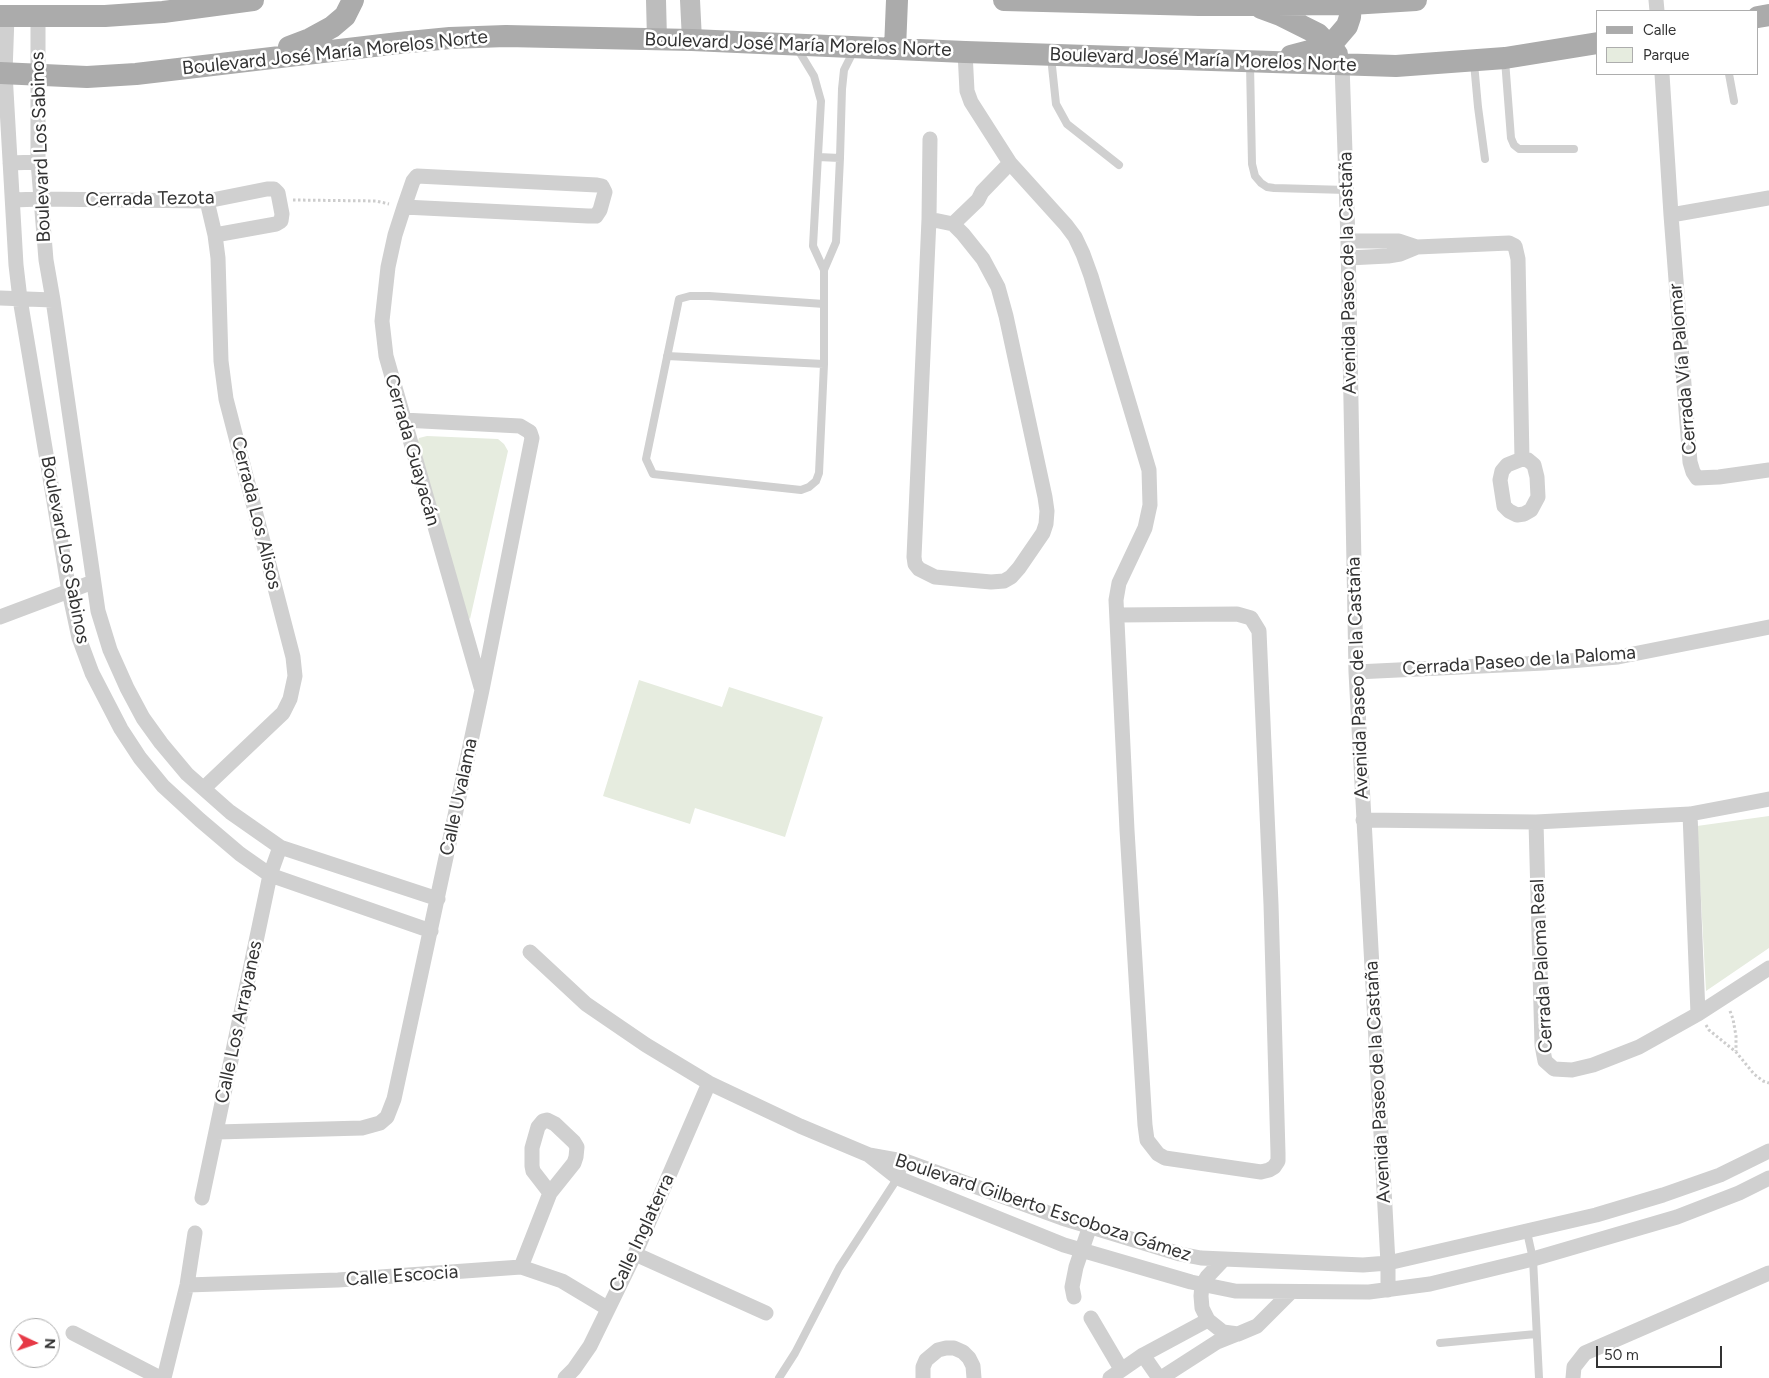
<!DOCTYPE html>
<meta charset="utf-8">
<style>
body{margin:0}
#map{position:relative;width:1769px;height:1378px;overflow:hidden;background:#fff;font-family:Figtree,sans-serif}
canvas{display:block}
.legend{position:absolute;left:1596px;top:10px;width:162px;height:65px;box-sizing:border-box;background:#fff;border:1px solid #adadad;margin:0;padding:6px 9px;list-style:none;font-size:15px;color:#333}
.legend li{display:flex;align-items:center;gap:10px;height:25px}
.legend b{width:25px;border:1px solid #adadad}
.north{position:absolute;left:10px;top:1318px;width:50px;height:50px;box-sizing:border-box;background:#fff;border:1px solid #adadad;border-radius:50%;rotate:93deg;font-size:14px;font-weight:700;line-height:20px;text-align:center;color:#333}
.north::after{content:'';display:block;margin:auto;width:18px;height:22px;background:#e63946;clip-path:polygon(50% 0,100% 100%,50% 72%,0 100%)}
.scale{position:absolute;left:1596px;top:1346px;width:126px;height:22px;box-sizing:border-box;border:2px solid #333;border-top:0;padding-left:6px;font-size:15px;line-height:18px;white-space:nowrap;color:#333;-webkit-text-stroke:4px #fff;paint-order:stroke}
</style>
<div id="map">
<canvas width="1769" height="1378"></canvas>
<ul class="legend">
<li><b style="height:6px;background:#ababab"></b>Calle</li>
<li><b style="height:14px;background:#e6ecdf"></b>Parque</li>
</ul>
<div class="north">N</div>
<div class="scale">50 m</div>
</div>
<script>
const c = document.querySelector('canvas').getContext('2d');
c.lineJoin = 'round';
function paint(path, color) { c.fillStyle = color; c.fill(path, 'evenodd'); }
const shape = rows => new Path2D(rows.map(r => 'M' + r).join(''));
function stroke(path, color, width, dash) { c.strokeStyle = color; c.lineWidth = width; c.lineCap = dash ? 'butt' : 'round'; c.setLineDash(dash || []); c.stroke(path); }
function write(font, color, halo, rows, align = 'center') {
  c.font = font + ' Figtree,sans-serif'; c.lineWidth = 5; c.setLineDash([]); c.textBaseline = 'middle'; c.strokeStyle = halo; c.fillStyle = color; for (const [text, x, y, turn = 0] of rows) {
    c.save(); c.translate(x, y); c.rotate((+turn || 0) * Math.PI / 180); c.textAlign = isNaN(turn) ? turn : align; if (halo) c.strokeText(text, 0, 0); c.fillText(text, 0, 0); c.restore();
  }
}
paint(shape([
 [427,436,498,439,504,444,508,451,470,619,464,613,416,446,419,438],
 [639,680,722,707,729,687,823,717,785,837,695,808,690,824,603,796],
 [1769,816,1769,948,1706,991,1697,826]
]), '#e6ecdf');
stroke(shape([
 [293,200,376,201,389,204],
 [1730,1011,1733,1019,1736,1036,1736,1051],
 [1706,1025,1709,1030,1736,1052,1754,1074,1763,1081,1769,1083]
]), '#cdcdcd', 3, [2.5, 2.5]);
stroke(shape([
 [797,48,814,76,821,101,813,246,824,270],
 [1051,57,1056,104,1067,124,1119,165],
 [1505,60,1511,138,1514,145,1519,149,1574,149],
 [1474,63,1478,107,1485,159],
 [1250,64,1252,164,1255,176,1261,183,1267,187,1274,188,1347,190],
 [1729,74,1734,101],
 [818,157,840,158],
 [824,304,709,296,690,296,679,299,646,459,653,474,801,490,809,487,816,481,819,473,824,364,824,270,836,242,840,158,842,89,844,70,854,50],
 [667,356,824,364],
 [1527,1232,1533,1259,1539,1378],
 [1440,1343,1536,1334],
 [779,1378,795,1353,839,1268,908,1162]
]), '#d0d0d0', 8);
stroke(shape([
 [1656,0,1657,11],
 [7,16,5,73,16,265,20,299,69,591,79,638,92,673,121,729,140,758,163,786,200,820,240,854,270,875,431,931],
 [38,17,38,162,46,260,53,300,98,611,110,650,127,688,143,718,161,743,187,774,230,812,280,847,438,899],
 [965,52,967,91,971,102,1010,163,1066,225,1075,237,1083,254,1091,276,1149,470,1150,505,1145,528,1119,583,1116,600,1127,830,1145,1125,1147,1140,1158,1154,1165,1158,1261,1172,1269,1170,1274,1167,1278,1161,1278,1153,1271,904,1259,631,1251,618,1237,614,1118,615],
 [1342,64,1348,241,1356,672,1388,1263,1388,1290],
 [1662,74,1671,215,1690,462,1693,472,1697,478,1719,477,1769,470],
 [10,163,38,162],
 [13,200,40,199,207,201,267,189,274,189,278,193,282,214,281,221,276,224,215,235],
 [404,207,588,216,596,216,600,210,605,192,602,186,597,185,417,176,413,181,404,207,395,235,388,267,382,321,386,356,481,687],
 [1671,215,1769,198],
 [929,219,953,224,963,234,983,259,998,287,1006,316,1045,497,1047,511,1046,524,1043,533,1019,568,1011,577,1004,581,991,582,935,577,919,569,915,564,914,557,929,219,930,139],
 [953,224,978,200,982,192,1010,163],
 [1348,241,1399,241,1417,247,1509,243,1515,246,1518,259,1522,459],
 [1348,258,1388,256,1400,254,1417,247],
 [0,298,53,300],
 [1522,459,1528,460,1534,465,1537,477,1538,497,1531,510,1524,514,1517,515,1509,511,1504,506,1500,480,1502,471,1507,465,1522,459],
 [0,617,93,582],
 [1356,672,1544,663,1618,657,1769,627],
 [204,788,283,713,290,699,295,676,293,657,226,399,221,361,218,258,215,235,207,201],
 [1690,814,1698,1014],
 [1363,820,1536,822,1690,814,1769,799],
 [1536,822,1542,1045,1545,1061,1554,1069,1572,1070,1593,1065,1639,1047,1698,1014,1769,968],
 [530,952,586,1004,646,1045,709,1083,800,1126,869,1155,908,1162,1062,1218,1180,1254,1201,1258,1363,1265,1388,1263,1596,1215,1663,1195,1720,1175,1769,1151],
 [217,1132,362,1128,380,1123,387,1117,394,1099,482,690,532,438,530,432,520,426,403,420],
 [870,1156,898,1178,1064,1245,1191,1282,1235,1291,1369,1292,1430,1284,1533,1259,1677,1217,1739,1193,1769,1178],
 [202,1198,270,875,280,847],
 [635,1254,766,1313],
 [1223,1260,1207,1277,1202,1285,1201,1296,1202,1308,1208,1320,1223,1332,1238,1334,1257,1326,1291,1292],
 [521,1267,550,1193,574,1163,576,1157,577,1147,574,1142,555,1124,547,1120,543,1121,538,1127,532,1148,532,1166,533,1171,550,1193],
 [187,1285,338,1280,521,1267,562,1281,607,1308],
 [1074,1297,1072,1287,1076,1267,1090,1226],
 [1091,1318,1121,1369],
 [73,1333,160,1378],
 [1143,1355,1159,1378],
 [164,1378,187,1285,195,1233],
 [565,1378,574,1369,590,1346,635,1254,709,1083],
 [923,1378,923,1367,926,1360,938,1350,946,1348,954,1348,963,1352,969,1358,973,1366,974,1378],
 [1110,1378,1143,1355,1208,1320],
 [1161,1378,1217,1342,1237,1334],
 [1573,1378,1574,1367,1585,1353,1769,1273]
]), '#d0d0d0', 15);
stroke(shape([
 [656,0,657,39],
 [690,0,692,40]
]), '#bdbdbd', 20);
stroke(shape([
 [1004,0,1199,5,1351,4,1416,0],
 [1261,8,1280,15,1318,34,1337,54],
 [0,16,105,16,163,12,253,0],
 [1758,17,1769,15],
 [289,47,310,39,332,27,345,16,353,0],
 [895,49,897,0],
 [1291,56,1310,51,1335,40,1347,26,1350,17,1351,4],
 [0,73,87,77,136,74,399,43,450,38,506,36,692,40,965,52,1396,66,1505,58,1598,43]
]), '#ababab', 22);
write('19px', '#333', '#fff', [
 ["Boulevard José María Morelos Norte",798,45,2],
 ["Boulevard José María Morelos Norte",335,53,-6],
 ["Boulevard José María Morelos Norte",1203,60,2],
 ["Boulevard Los Sabinos",41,147,-92],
 ["Cerrada Tezota",150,199,-1],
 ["Avenida Paseo de la Castaña",1348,273,-91],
 ["Cerrada Vía Palomar",1683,369,-95],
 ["Cerrada Guayacán",412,450,74],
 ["Cerrada Los Alisos",256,513,76],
 ["Boulevard Los Sabinos",65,550,79],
 ["Cerrada Paseo de la Paloma",1519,661,-4],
 ["Avenida Paseo de la Castaña",1358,678,-92],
 ["Calle Uvalama",459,797,-78],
 ["Cerrada Paloma Real",1542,966,-93],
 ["Calle Los Arrayanes",239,1022,-78],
 ["Avenida Paseo de la Castaña",1378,1082,-93],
 ["Boulevard Gilberto Escoboza Gámez",1043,1208,18],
 ["Calle Inglaterra",642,1233,-65],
 ["Calle Escocia",402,1276,-4]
]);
</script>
